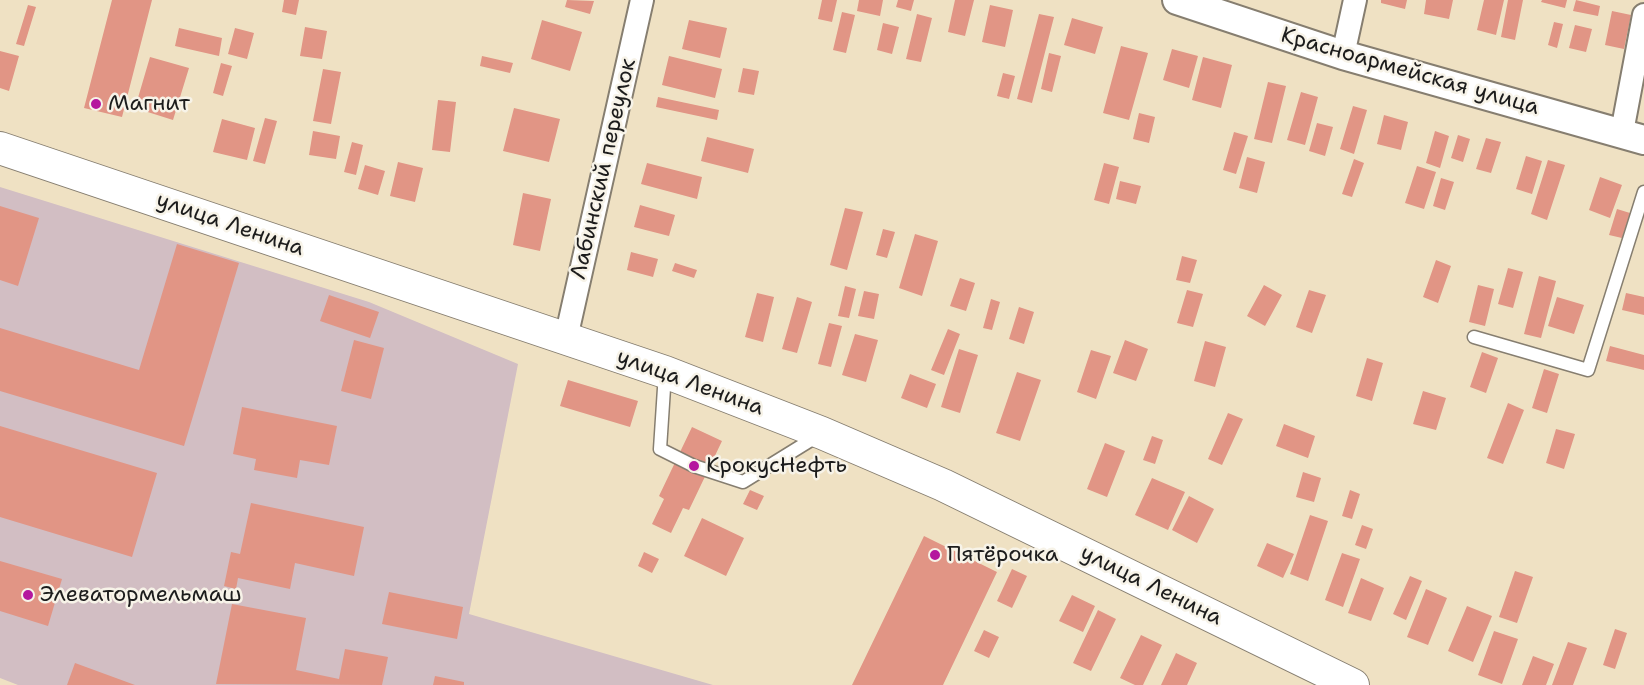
<!DOCTYPE html>
<meta charset="utf-8">
<style>
body{margin:0}
canvas{display:block;background:#efe1c3}
</style>
<canvas width="1644" height="685"></canvas>
<script>
const c = document.querySelector('canvas').getContext('2d');
c.lineJoin = 'round';
function paint(path, color) { c.fillStyle = color; c.fill(path, 'evenodd'); }
const shape = rows => new Path2D(rows.map(r => 'M' + r).join(''));
function stroke(path, color, width, dash) { c.strokeStyle = color; c.lineWidth = width; c.lineCap = dash ? 'butt' : 'round'; c.setLineDash(dash || []); c.stroke(path); }
function write(font, color, halo, rows, align = 'center') {
  c.font = font + ' "Shantell Sans",sans-serif'; c.lineWidth = 5; c.setLineDash([]); c.textBaseline = 'middle'; c.strokeStyle = halo; c.fillStyle = color; for (const [text, x, y, turn = 0] of rows) {
    c.save(); c.translate(x, y); c.rotate((+turn || 0) * Math.PI / 180); c.textAlign = isNaN(turn) ? turn : align; if (halo) c.strokeText(text, 0, 0); c.fillText(text, 0, 0); c.restore();
  }
}
paint(shape([
 [0,187,369,302,518,364,469,614,713,685,18,685,0,678]
]), '#d2bec3');
paint(shape([
 [112,0,152,0,122,117,84,108],
 [284,0,299,0,296,15,282,12],
 [567,0,594,1,590,14,565,7],
 [822,0,837,0,832,22,818,19],
 [859,0,883,0,880,16,857,11],
 [898,0,914,0,911,11,896,7],
 [955,0,974,0,965,36,948,32],
 [1381,0,1407,0,1405,9,1381,3],
 [1426,0,1453,0,1449,19,1424,14],
 [1484,0,1504,0,1496,35,1477,30],
 [1508,0,1523,0,1515,40,1501,37],
 [1542,0,1567,0,1565,8,1541,2],
 [1576,0,1600,6,1598,16,1573,11],
 [28,5,36,7,24,46,16,44],
 [990,5,1013,10,1005,47,982,42],
 [1612,11,1631,15,1624,49,1605,45],
 [842,12,855,15,846,53,833,50],
 [917,14,932,18,921,62,906,59],
 [1039,14,1054,17,1032,103,1017,99],
 [1072,18,1103,27,1095,54,1064,45],
 [542,20,582,32,570,71,531,59],
 [689,20,727,28,720,58,682,49],
 [1554,22,1563,24,1557,48,1548,45],
 [883,23,899,27,892,54,877,50],
 [1575,25,1592,29,1586,52,1569,48],
 [305,27,327,31,322,59,300,56],
 [179,28,222,38,219,56,175,46],
 [235,28,254,33,247,59,228,54],
 [1121,46,1148,53,1129,120,1103,113],
 [1172,49,1198,56,1189,88,1163,80],
 [0,51,19,56,9,91,0,88],
 [1049,53,1061,56,1052,92,1041,89],
 [482,56,513,63,510,73,480,66],
 [669,56,722,69,715,98,662,85],
 [150,57,189,68,173,120,135,108],
 [1203,57,1232,65,1221,108,1192,100],
 [221,63,232,66,223,96,213,93],
 [743,68,759,71,754,95,738,92],
 [323,69,341,72,331,124,313,121],
 [1003,73,1015,76,1009,99,997,96],
 [1268,82,1286,86,1272,143,1254,139],
 [1301,92,1318,97,1305,145,1287,140],
 [658,97,719,110,717,120,656,107],
 [438,100,456,102,450,152,432,150],
 [1353,106,1367,110,1354,154,1340,149],
 [514,108,560,119,549,162,503,151],
 [1139,113,1155,117,1149,143,1133,139],
 [1384,115,1408,122,1401,150,1377,144],
 [265,118,277,121,265,164,253,161],
 [222,119,255,128,247,160,213,152],
 [1317,123,1333,127,1325,156,1309,151],
 [313,131,340,136,336,159,309,155],
 [1435,131,1449,136,1440,168,1426,163],
 [1234,132,1248,136,1236,174,1223,170],
 [1458,135,1470,139,1463,162,1451,158],
 [707,137,754,149,748,173,701,161],
 [1486,138,1501,142,1491,173,1476,169],
 [352,142,363,145,356,175,344,172],
 [1526,156,1542,161,1532,194,1516,189],
 [1247,157,1265,162,1257,193,1239,188],
 [1354,159,1364,163,1352,197,1342,194],
 [1548,160,1565,165,1547,220,1531,214],
 [398,162,423,168,415,202,390,196],
 [647,163,702,177,697,199,641,184],
 [1104,163,1119,167,1109,204,1094,200],
 [365,165,385,171,378,195,358,189],
 [1417,166,1436,172,1424,209,1405,203],
 [1600,177,1622,185,1610,218,1589,210],
 [1441,178,1454,182,1445,210,1433,206],
 [1120,181,1141,186,1136,204,1116,199],
 [523,193,551,199,540,251,513,245],
 [640,205,675,215,669,236,634,227],
 [0,206,39,218,18,286,0,280],
 [845,208,863,212,847,270,830,265],
 [1617,209,1630,213,1622,238,1609,235],
 [883,229,895,232,887,258,876,255],
 [915,234,938,241,922,296,899,288],
 [177,244,239,263,184,446,0,391,0,328,139,370],
 [631,252,658,259,653,277,627,270],
 [1182,256,1197,260,1190,283,1176,280],
 [1436,260,1451,266,1438,303,1423,297],
 [675,263,697,270,694,278,672,271],
 [1508,268,1523,272,1513,308,1498,304],
 [1539,276,1556,281,1541,338,1524,334],
 [960,278,975,283,966,311,950,306],
 [1264,285,1282,295,1265,326,1247,316],
 [1478,285,1494,289,1485,326,1469,322],
 [845,286,856,289,849,318,838,316],
 [1187,290,1203,294,1193,327,1177,323],
 [1309,290,1326,295,1312,333,1296,327],
 [864,291,879,294,874,319,858,316],
 [757,293,774,297,763,342,745,337],
 [1626,293,1644,297,1644,315,1622,310],
 [329,295,379,312,370,338,320,321],
 [797,297,812,302,797,353,782,349],
 [1557,297,1584,305,1574,334,1548,326],
 [991,299,1000,302,992,330,983,328],
 [1019,307,1034,312,1024,344,1009,339],
 [829,323,842,326,831,367,818,364],
 [948,329,960,334,944,375,931,370],
 [855,334,878,340,866,382,842,375],
 [354,340,384,348,371,399,341,391],
 [1125,340,1148,349,1136,381,1113,373],
 [1205,341,1226,347,1215,387,1194,381],
 [1610,346,1644,355,1644,370,1606,361],
 [959,349,978,355,960,413,941,407],
 [1091,350,1111,356,1096,399,1077,392],
 [1482,352,1498,358,1486,393,1470,387],
 [1367,358,1383,363,1372,401,1356,396],
 [1544,369,1559,374,1547,413,1532,408],
 [1017,372,1041,380,1020,441,996,433],
 [910,374,936,384,927,408,901,398],
 [568,380,638,401,630,427,560,406],
 [1423,391,1446,398,1436,430,1413,424],
 [1508,403,1524,410,1503,464,1487,458],
 [242,407,337,426,329,465,300,460,297,478,254,470,256,459,233,454],
 [1228,413,1243,419,1222,465,1208,459],
 [1284,424,1315,436,1308,458,1276,446],
 [0,426,157,473,132,557,0,517],
 [692,427,722,441,689,510,683,508,671,533,652,524,664,499,659,496],
 [1556,429,1575,434,1564,469,1546,463],
 [1152,436,1163,440,1155,464,1143,460],
 [1105,443,1125,451,1107,497,1087,489],
 [1303,472,1321,478,1314,502,1296,497],
 [1152,478,1185,492,1168,530,1135,515],
 [750,490,764,496,757,510,743,504],
 [1350,490,1360,494,1352,519,1342,516],
 [1189,496,1214,509,1197,543,1172,530],
 [251,503,364,527,354,576,295,563,290,589,238,578,236,589,224,586,231,552,240,554],
 [1310,515,1328,521,1308,581,1290,574],
 [702,518,744,538,726,576,684,556],
 [1362,525,1373,529,1366,549,1355,545],
 [924,536,997,572,943,685,852,685],
 [1267,543,1294,554,1283,578,1257,566],
 [644,552,659,559,652,573,638,566],
 [1342,553,1360,559,1343,607,1325,600],
 [0,561,62,579,48,626,0,611],
 [1012,569,1027,576,1012,608,997,601],
 [1515,571,1533,577,1517,623,1499,617],
 [1410,576,1422,581,1406,620,1393,614],
 [1361,578,1384,588,1371,621,1348,613],
 [1426,589,1447,598,1428,645,1407,637],
 [389,592,463,607,457,639,382,624],
 [1072,595,1095,606,1083,632,1059,621],
 [232,604,306,618,296,670,339,679,345,649,388,657,382,685,216,684],
 [1467,606,1492,616,1473,662,1448,651],
 [1098,610,1116,619,1091,671,1073,663],
 [1615,629,1627,633,1615,669,1603,665],
 [984,630,999,637,989,658,974,651],
 [1494,631,1518,639,1502,684,1478,675],
 [1141,635,1162,645,1143,685,1135,685,1120,678],
 [1568,642,1587,648,1573,685,1552,685],
 [1176,653,1197,663,1187,685,1161,685],
 [1533,656,1554,664,1546,685,1522,685],
 [75,663,135,685,67,685],
 [435,676,464,682,464,685,433,685]
]), '#e19585');
const service = shape([
 [1474,337,1588,370,1644,192],
 [665,373,660,449,694,466,743,482,819,435]
]);
const minor = shape([
 [1343,55,1355,0],
 [1622,132,1644,15],
 [566,338,642,0]
]);
const tertiary = shape([
 [1177,0,1343,55,1644,140]
]);
const secondary = shape([
 [0,148,665,372,822,433,943,485,1353,685]
]);
stroke(service, '#867e70', 15);
stroke(minor, '#867e70', 26);
stroke(tertiary, '#867e70', 32);
stroke(secondary, '#867e70', 34);
stroke(service, '#fff', 12);
stroke(minor, '#fff', 22);
stroke(tertiary, '#fff', 28);
stroke(secondary, '#fff', 32);
for (const [x, y, r, color] of [
 [96,104,6,"#b5179e"],
 [694,466,6,"#b5179e"],
 [935,555,6,"#b5179e"],
 [28,595,6,"#b5179e"]
]) { const dot = new Path2D(); dot.arc(x, y, r, 0, 2 * Math.PI); c.fillStyle = color; c.fill(dot); stroke(dot, '#f7f3e8', 2); }
write('22px', '#1c1c1c', '#f7f3e8', [
 ["Красноармейская улица",1410,72,16],
 ["Лабинский переулок",604,169,-77],
 ["улица Ленина",230,225,19],
 ["улица Ленина",690,383,20],
 ["улица Ленина",1151,586,26]
]);
write('22px', '#1c1c1c', '#f7f3e8', [
 ["Магнит",108,104],
 ["КрокусНефть",706,466],
 ["Пятёрочка",947,555],
 ["Элеватормельмаш",40,595]
], 'left');
</script>
